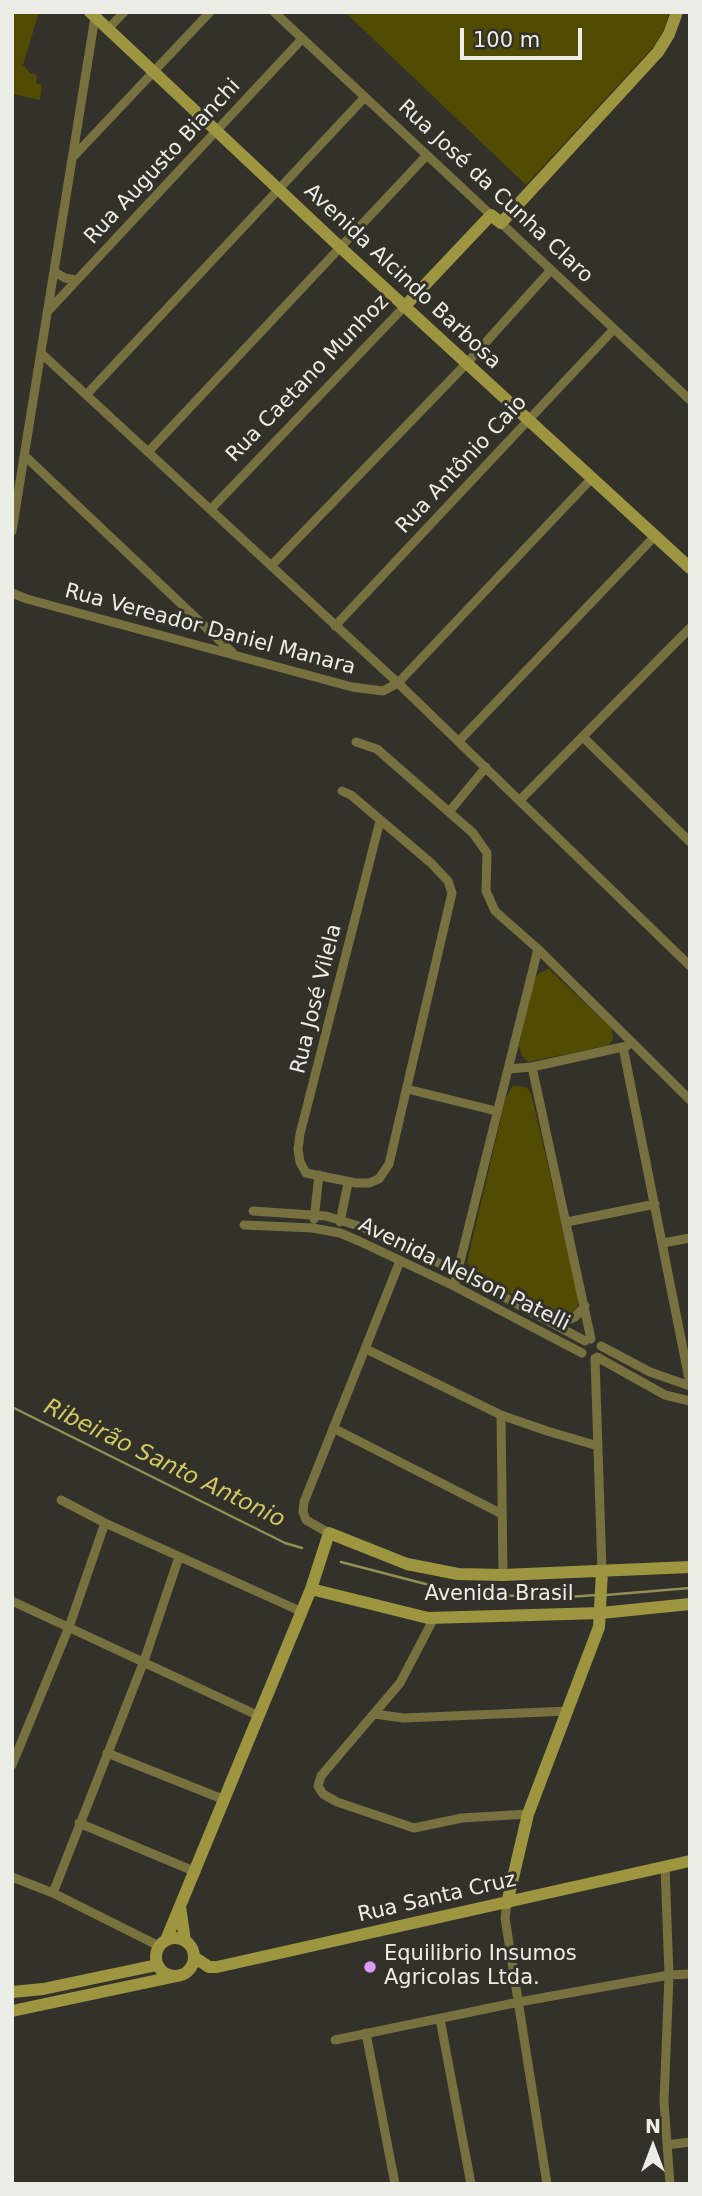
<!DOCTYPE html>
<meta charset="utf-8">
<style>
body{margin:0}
#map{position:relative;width:702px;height:2196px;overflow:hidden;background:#32322a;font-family:"DejaVu Sans",sans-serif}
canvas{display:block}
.frame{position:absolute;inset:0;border:14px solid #edede7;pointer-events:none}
.north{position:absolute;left:618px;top:2112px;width:70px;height:70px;-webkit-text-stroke:5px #32322a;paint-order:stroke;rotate:0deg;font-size:19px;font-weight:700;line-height:28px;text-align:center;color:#edede7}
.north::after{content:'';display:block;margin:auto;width:24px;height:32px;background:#edede7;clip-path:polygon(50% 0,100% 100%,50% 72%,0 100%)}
.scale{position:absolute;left:460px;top:28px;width:122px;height:32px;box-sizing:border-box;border:4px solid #edede7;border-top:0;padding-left:9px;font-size:21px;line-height:24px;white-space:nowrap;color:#edede7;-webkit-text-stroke:5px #32322a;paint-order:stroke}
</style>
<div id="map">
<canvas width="702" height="2196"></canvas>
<div class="frame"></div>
<div class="north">N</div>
<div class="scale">100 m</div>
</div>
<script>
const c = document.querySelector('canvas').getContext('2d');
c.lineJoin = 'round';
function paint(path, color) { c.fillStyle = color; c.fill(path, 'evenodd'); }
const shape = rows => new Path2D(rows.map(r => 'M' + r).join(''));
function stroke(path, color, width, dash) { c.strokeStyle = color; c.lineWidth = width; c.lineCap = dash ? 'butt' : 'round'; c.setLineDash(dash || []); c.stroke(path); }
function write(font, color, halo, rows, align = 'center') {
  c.font = font + ' "DejaVu Sans",sans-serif'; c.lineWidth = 6; c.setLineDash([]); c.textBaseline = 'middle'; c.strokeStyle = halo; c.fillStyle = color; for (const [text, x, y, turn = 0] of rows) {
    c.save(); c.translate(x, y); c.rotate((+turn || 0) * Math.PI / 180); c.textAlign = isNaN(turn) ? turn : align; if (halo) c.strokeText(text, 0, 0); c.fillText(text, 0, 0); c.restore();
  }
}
paint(shape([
 [12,12,39,12,23,65,30,73,37,75,36,83,42,85,40,100,12,94],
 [345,12,669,12,665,27,654,46,526,185],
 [549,969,612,1029,613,1039,609,1045,528,1062,522,1056,519,1046,535,978,539,973],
 [513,1086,526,1087,531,1093,579,1299,575,1316,559,1319,474,1275,467,1262,506,1097]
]), '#524c02');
stroke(shape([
 [12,1407,285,1543,302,1548],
 [341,1562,460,1593,555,1598,596,1595],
 [606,1595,690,1588]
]), '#938e53', 2.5);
stroke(shape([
 [274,12,491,215],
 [108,29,124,12],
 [74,156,210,12],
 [501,223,690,400],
 [55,272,65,278,77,280],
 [50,309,302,39],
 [42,354,398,683,690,966],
 [87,394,365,97],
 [149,451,427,155],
 [26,457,233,653],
 [211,509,404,307],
 [12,531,95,17],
 [271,566,467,363,550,271],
 [12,593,27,599,352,687,383,691,398,683,592,478],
 [335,626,614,329],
 [584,738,690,842],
 [459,741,655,536],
 [356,742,377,749,473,833,487,853,486,891,495,911,538,949,690,1100],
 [342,791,351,795,431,863,448,881,452,893,389,1164,379,1179,369,1183,356,1183,306,1173,300,1162,298,1149,300,1134,380,821],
 [520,800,690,628],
 [449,812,486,767],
 [623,1047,690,1384],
 [532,1067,591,1339],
 [508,1069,532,1067,627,1046],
 [407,1089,496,1111],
 [253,1211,326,1216,362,1227,458,1272,585,1341],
 [314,1219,319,1175],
 [340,1222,348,1183],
 [567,1222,655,1204],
 [244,1225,313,1228,340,1233,359,1241,454,1286,582,1353],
 [663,1243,690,1238],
 [454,1286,538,949],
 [558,1324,575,1317,585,1306],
 [601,1346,650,1372,690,1386],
 [366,1349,501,1415,547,1431,598,1446],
 [597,1357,665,1395,690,1401],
 [595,1358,602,1571],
 [501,1415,503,1575],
 [333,1428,502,1514],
 [105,1523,300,1611],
 [329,1533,306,1520,303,1512,304,1502,400,1261],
 [12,1601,259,1716],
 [434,1618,400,1683,321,1776,318,1786,323,1794,337,1802,414,1828,462,1818,528,1814],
 [374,1714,404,1718,569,1711],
 [107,1753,225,1800],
 [12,1765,69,1627,105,1523,61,1500],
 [79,1823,196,1872],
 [665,1866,669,1975,664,2102,670,2184],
 [12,1877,53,1893,159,1946],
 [53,1893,144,1661,179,1557],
 [507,1903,505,1918,547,2184],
 [440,2019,471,2184],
 [366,2033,395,2184],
 [335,2040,519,2002,669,1975,690,1974],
 [667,2145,690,2142]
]), '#76713f', 9);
stroke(shape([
 [90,12,341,248,690,568],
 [404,307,491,215,501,223,658,52,669,34,677,12],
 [311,1589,428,1618,601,1613,690,1604],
 [507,1903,528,1814,599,1627,602,1571],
 [180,1906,185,1941],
 '156 1957a19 19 0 1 1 38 0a19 19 0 1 1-38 0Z',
 [166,1940,311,1589,329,1533,407,1564,458,1574,503,1575,690,1567],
 [194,1957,209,1967,217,1967,690,1861],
 [12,1992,43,1989,157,1965],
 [12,2011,177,1976]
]), '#9d9540', 12);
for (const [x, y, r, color] of [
 [370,1967,7,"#d99af8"]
]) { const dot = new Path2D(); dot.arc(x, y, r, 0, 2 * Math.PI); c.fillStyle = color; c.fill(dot); stroke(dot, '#32322a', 2.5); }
write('21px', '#edede7', '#32322a', [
 ["Rua Augusto Bianchi",163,162,-47],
 ["Rua José da Cunha Claro",495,192,43],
 ["Avenida Alcindo Barbosa",402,277,43],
 ["Rua Caetano Munhoz",308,379,-46],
 ["Rua Antônio Caio",462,465,-47],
 ["Rua Vereador Daniel Manara",210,630,15],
 ["Rua José Vilela",317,999,-76],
 ["Avenida Nelson Patelli",464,1275,26],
 ["Avenida Brasil",499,1595],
 ["Rua Santa Cruz",437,1898,-13]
]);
write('21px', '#edede7', '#32322a', [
 ["Equilibrio Insumos",384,1955],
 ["Agricolas Ltda.",384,1979]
], 'left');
write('italic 23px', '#d3c961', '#32322a', [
 ["Ribeirão Santo Antonio",164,1464,26]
]);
</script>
